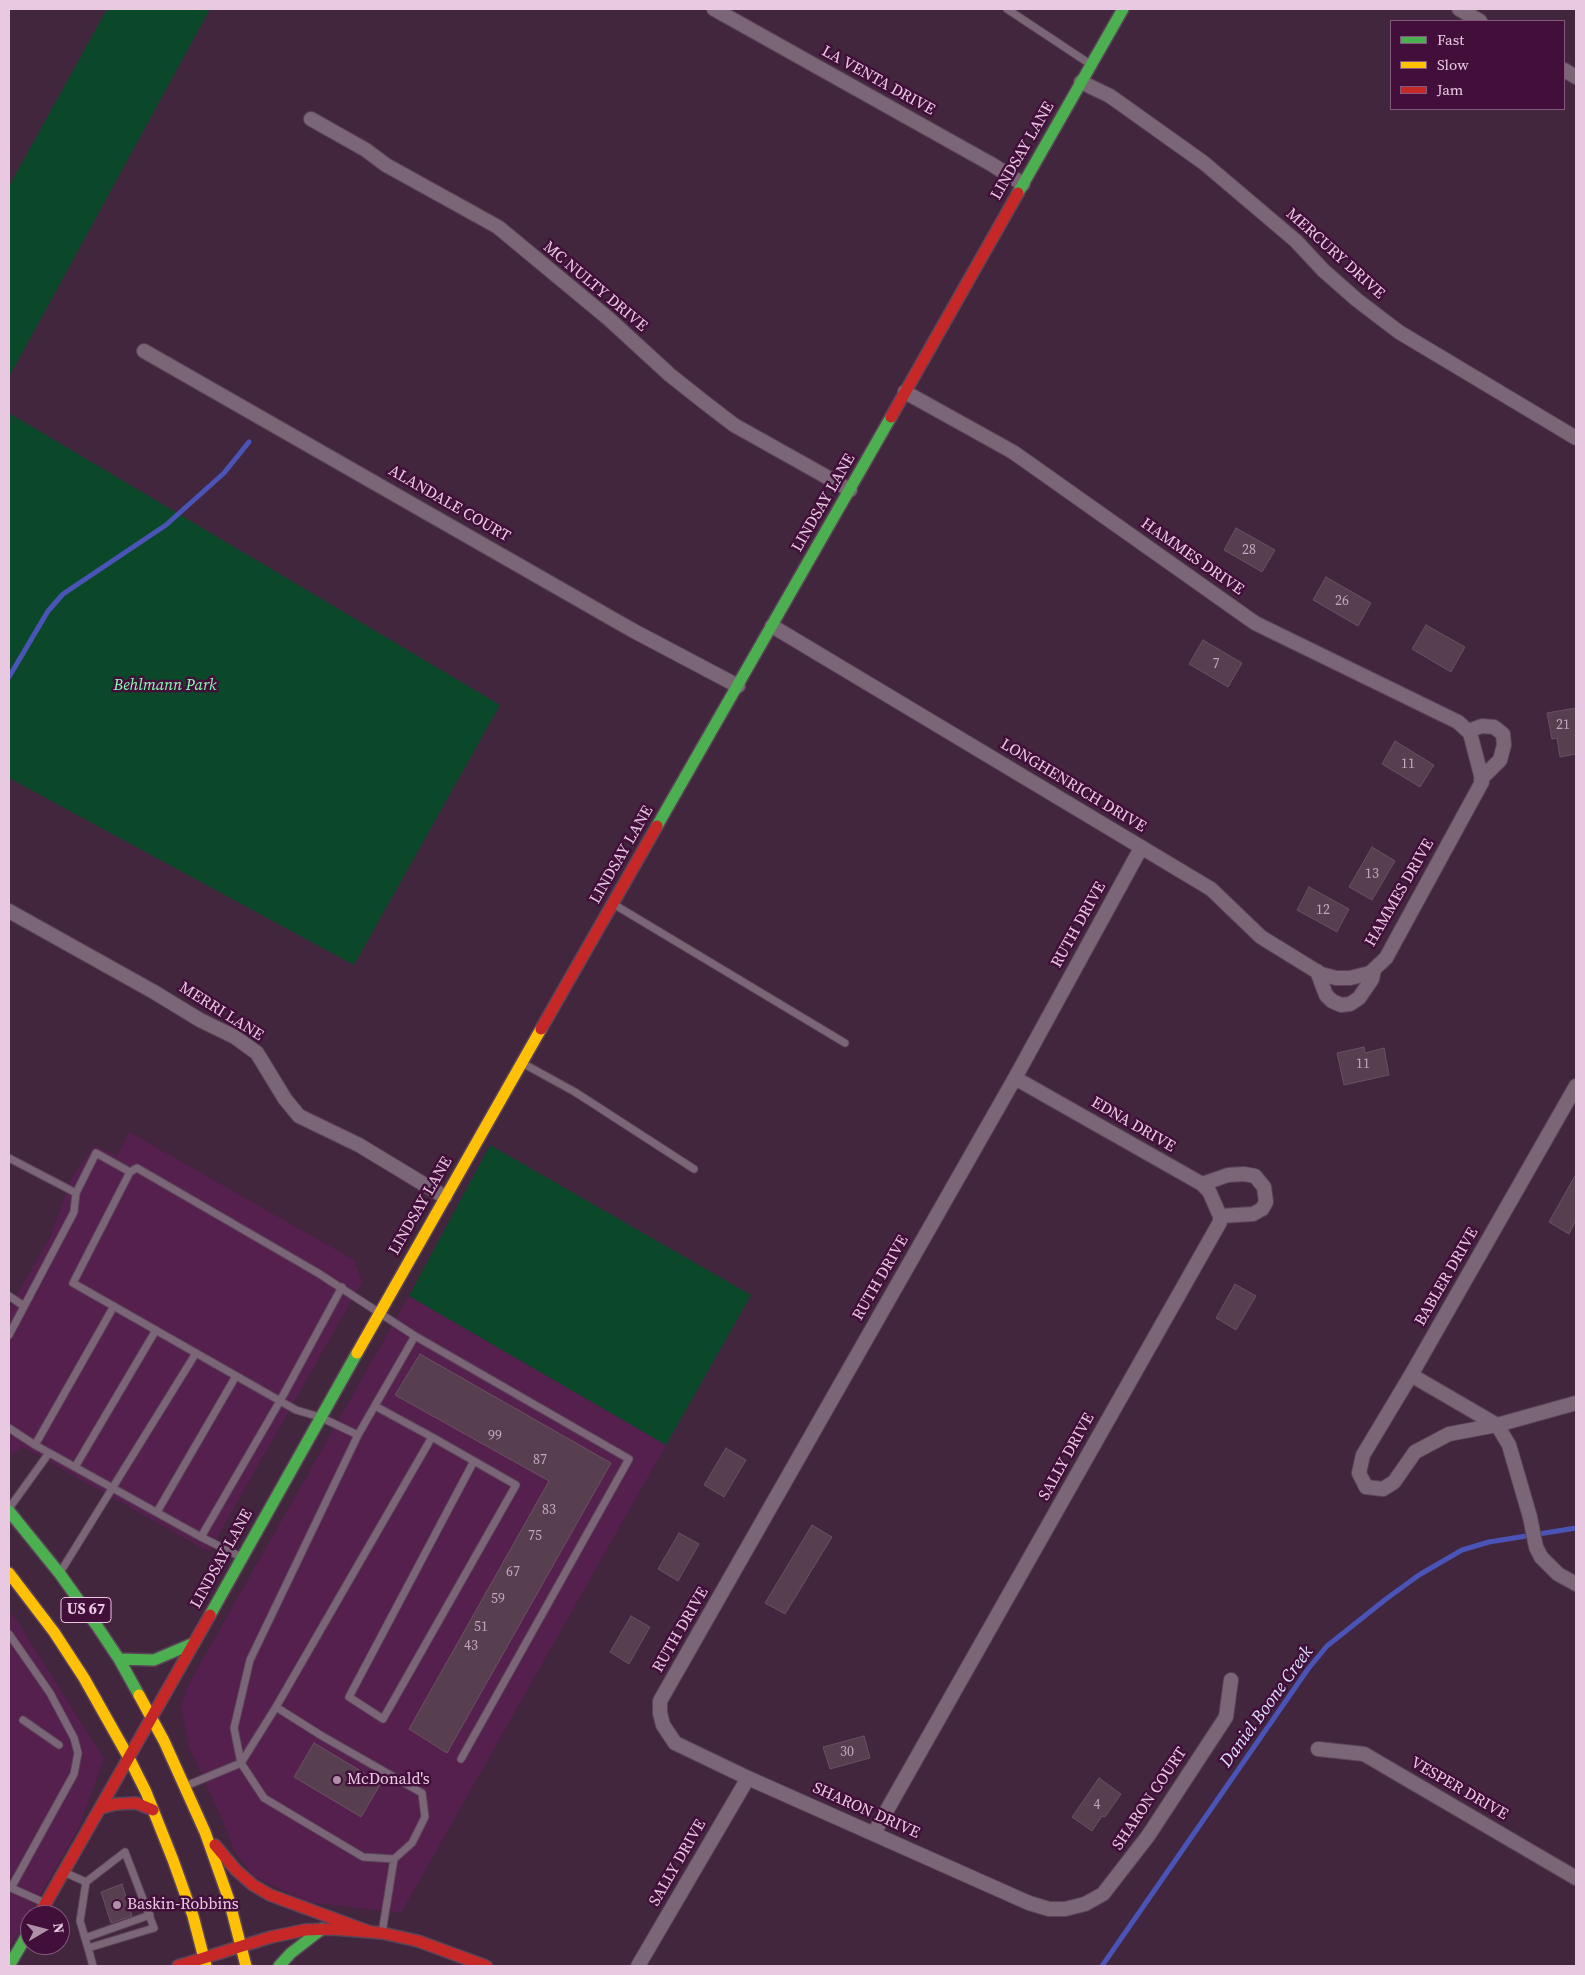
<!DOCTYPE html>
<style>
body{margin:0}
#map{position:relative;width:1585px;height:1975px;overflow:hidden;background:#41263e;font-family:"Source Serif 4",serif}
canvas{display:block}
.frame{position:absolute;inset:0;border:10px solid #e9c9e2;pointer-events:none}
.legend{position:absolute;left:1390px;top:20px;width:175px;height:90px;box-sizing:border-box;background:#420f3b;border:1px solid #85597e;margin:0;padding:6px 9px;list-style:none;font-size:15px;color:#e9c9e2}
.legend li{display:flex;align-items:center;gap:10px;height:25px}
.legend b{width:25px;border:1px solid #85597e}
.north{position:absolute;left:20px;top:1905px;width:50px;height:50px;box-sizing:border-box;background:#420f3b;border:1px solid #85597e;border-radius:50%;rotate:82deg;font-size:14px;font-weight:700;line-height:20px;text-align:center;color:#e9c9e2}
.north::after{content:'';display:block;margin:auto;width:18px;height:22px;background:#ae90a9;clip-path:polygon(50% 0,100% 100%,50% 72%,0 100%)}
</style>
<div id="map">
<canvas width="1585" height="1975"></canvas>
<div class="frame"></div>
<ul class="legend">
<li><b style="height:6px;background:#4caf50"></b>Fast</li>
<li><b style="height:6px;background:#ffc107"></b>Slow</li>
<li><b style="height:6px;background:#c62828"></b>Jam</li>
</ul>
<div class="north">N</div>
</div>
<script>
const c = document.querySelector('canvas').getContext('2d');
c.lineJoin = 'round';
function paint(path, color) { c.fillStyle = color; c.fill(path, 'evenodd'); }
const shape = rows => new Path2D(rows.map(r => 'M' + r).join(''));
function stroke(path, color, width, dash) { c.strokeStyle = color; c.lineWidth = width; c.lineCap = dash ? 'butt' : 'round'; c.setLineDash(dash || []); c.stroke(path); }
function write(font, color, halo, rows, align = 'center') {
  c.font = font + ' "Source Serif 4",serif'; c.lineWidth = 5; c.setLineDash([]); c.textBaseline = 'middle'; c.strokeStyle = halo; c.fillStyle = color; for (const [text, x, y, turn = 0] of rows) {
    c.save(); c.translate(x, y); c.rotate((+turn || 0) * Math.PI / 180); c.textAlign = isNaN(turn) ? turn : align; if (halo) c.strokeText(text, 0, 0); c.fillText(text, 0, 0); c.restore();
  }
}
paint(shape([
 [129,1132,354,1260,362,1282,209,1552,23,1447,13,1454,9,1452,9,1309,51,1235,70,1181,94,1145,117,1156],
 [409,1296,666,1445,401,1913,306,1902,253,1876,235,1852,221,1817,189,1747,181,1707,187,1687],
 [9,1611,16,1619,104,1759,79,1827,9,1949]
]), '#551f4e');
paint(shape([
 [107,9,210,9,9,377,9,186],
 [9,413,500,705,354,965,9,778],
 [490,1145,751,1295,666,1445,409,1296]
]), '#0b482a');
stroke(shape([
 [9,677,48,611,63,594,166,525,224,473,249,442],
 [1102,1966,1308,1669,1327,1646,1386,1599,1419,1575,1462,1550,1489,1542,1576,1528]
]), '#4954b6', 5);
const building = shape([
 [1236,528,1275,550,1262,572,1224,550,1236,528],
 [1326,577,1371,603,1358,626,1313,600,1326,577],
 [1426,625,1465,647,1451,672,1412,649,1426,625],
 [1203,640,1242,663,1228,687,1189,664,1203,640],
 [1576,708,1576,754,1560,757,1557,738,1552,739,1547,713,1576,708],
 [1395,741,1434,765,1420,787,1382,764,1395,741],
 [1372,847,1395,861,1372,900,1349,887,1372,847],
 [1309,887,1349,909,1337,932,1297,910,1309,887],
 [1364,1047,1365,1053,1384,1048,1389,1075,1344,1085,1337,1053,1364,1047],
 [1576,1174,1576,1220,1569,1234,1549,1222,1576,1174],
 [1235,1284,1256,1296,1236,1330,1216,1318,1235,1284],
 [420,1354,611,1463,447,1753,409,1729,549,1481,395,1395,420,1354],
 [726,1448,746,1460,724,1497,704,1485,726,1448],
 [812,1525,832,1537,785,1614,765,1603,812,1525],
 [679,1533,699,1544,678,1581,658,1569,679,1533],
 [631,1616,650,1627,629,1664,610,1652,631,1616],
 [864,1736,870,1758,830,1769,823,1747,864,1736],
 [314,1743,381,1783,361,1817,294,1777,314,1743],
 [1099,1778,1121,1794,1105,1817,1102,1816,1092,1831,1072,1817,1099,1778],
 [122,1884,132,1916,111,1923,101,1892,122,1884]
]);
paint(building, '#583f50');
stroke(building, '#6a5061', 1);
const lane = shape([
 [1007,9,1090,64],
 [615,905,845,1043],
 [524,1064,575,1092,694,1169],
 [9,1158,76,1193,96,1153,130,1172],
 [9,1296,24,1306],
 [9,1335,74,1212,76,1193],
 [415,1336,358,1435,320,1417,296,1410,73,1283,130,1172,137,1168,318,1273,415,1336,629,1459,461,1759],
 [9,1428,35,1445,201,1537,280,1401,342,1287],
 [358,1435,250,1660,234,1728,241,1763,264,1798,363,1857,394,1859],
 [432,1437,516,1485,383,1719,349,1697,474,1461],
 [35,1445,114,1306],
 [75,1467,156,1330],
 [10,1507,49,1453],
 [157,1512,236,1376],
 [201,1537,241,1557],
 [61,1571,196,1353],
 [9,1634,50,1693,74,1738,78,1753,74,1774,11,1888],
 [276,1707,432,1437,375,1406],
 [23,1720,59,1745],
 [188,1785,241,1763,276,1707,322,1736,422,1793,425,1817,412,1843,394,1859,382,1933],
 [125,1852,154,1928,88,1948,80,1921,86,1882,125,1852],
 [66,1873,86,1882],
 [9,1887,45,1903],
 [85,1938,150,1915],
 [88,1948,93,1966]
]);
const street = shape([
 [714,9,991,164,1023,184],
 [1459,9,1480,21],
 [1564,70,1576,77],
 [1081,82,1110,96,1204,163,1296,241,1323,270,1357,300,1399,332,1576,438],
 [311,119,366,150,386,165,498,227,609,319,670,375,704,402,734,425,850,490],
 [144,351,632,630,738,686],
 [772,626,1211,889,1261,937,1321,974,1336,978,1350,978,1370,973,1386,958,1482,782,1481,775,1470,733,1458,722,1255,623,1013,452,905,392],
 [1468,731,1482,726,1494,727,1503,734,1504,745,1500,760,1481,779],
 [1141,848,1015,1078,660,1701,660,1713,663,1725,675,1743,748,1778,1029,1903,1049,1909,1065,1909,1085,1904,1103,1894,1148,1836,1226,1717,1231,1680],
 [9,911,154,992,200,1020,235,1037,257,1053,285,1099,299,1116,359,1145,445,1197],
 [1317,971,1326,995,1332,1001,1341,1005,1350,1004,1359,998,1372,979,1374,970],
 [1015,1078,1202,1184,1209,1191,1220,1216],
 [1576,1086,1411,1375,1363,1455,1359,1473,1366,1487,1383,1489,1394,1482,1415,1452,1449,1434,1497,1425,1576,1403],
 [1202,1184,1228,1175,1244,1174,1255,1176,1264,1187,1266,1202,1262,1209,1253,1214,1220,1216],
 [1411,1375,1497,1425,1509,1445,1530,1517,1536,1547,1541,1557,1558,1574,1576,1584],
 [1318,1749,1364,1754,1576,1878],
 [874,1833,1220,1222,1220,1216],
 [638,1966,748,1778]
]);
const fast = shape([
 [1018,193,1123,9],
 [657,826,891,417],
 [9,1511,60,1574,97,1626,119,1659,139,1695],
 [210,1615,357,1353],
 [119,1659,154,1660,194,1643],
 [9,1966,30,1930],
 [279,1966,291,1953,322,1929]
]);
const slow = shape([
 [357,1353,541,1029],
 [9,1573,54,1632,84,1678,129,1758,146,1792,173,1860,193,1916,206,1966],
 [139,1695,164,1741,205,1832,229,1900,246,1966]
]);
const jam = shape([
 [891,417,1018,193],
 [541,1029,657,826],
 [101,1808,116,1804,136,1803,153,1810],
 [215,1845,236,1870,253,1885,270,1895,370,1932],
 [39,1915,210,1615],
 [178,1966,271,1937,305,1930,334,1929,382,1933,418,1941,486,1966]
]);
stroke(lane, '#5c4458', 9);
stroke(street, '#5c4458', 16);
stroke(fast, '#5c4458', 14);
stroke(slow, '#5c4458', 14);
stroke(jam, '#5c4458', 14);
stroke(lane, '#7a6677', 7);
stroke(street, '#7a6677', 14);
stroke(fast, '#4caf50', 11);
stroke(slow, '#ffc107', 11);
stroke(jam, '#c62828', 11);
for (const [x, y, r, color] of [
 [337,1780,5,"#ae90a9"],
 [117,1905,5,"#ae90a9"]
]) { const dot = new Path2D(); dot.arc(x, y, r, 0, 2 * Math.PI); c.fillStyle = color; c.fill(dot); stroke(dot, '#420f3b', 2); }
write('14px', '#c5a6be', null, [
 ["28",1249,550],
 ["26",1342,601],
 ["7",1216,664],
 ["21",1563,725],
 ["11",1408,764],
 ["13",1372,874],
 ["12",1323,910],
 ["11",1363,1064],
 ["99",495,1436],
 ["87",540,1460],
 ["83",549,1510],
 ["75",535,1536],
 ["67",513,1572],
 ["59",498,1599],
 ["51",481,1627],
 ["43",471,1646],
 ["30",847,1752],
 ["4",1097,1805]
]);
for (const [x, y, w] of [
 [86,1610,50]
]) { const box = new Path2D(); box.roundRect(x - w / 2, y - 12.5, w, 25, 4); c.fillStyle = '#420f3b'; c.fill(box); stroke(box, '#e9c9e2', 1); }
write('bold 15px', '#e9c9e2', null, [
 ["US 67",86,1610]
]);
write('16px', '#e9c9e2', '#420f3b', [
 ["LA VENTA DRIVE",878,81,29],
 ["LINDSAY LANE",1023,151,-60],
 ["MERCURY DRIVE",1335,254,42],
 ["MC NULTY DRIVE",595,287,40],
 ["LINDSAY LANE",824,503,-60],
 ["ALANDALE COURT",449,504,30],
 ["HAMMES DRIVE",1192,557,35],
 ["LONGHENRICH DRIVE",1073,786,31],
 ["LINDSAY LANE",622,855,-60],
 ["HAMMES DRIVE",1400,893,-60],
 ["RUTH DRIVE",1079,925,-61],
 ["MERRI LANE",221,1012,32],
 ["EDNA DRIVE",1133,1125,30],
 ["LINDSAY LANE",421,1206,-60],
 ["BABLER DRIVE",1447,1277,-60],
 ["RUTH DRIVE",881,1278,-60],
 ["SALLY DRIVE",1067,1457,-61],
 ["LINDSAY LANE",222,1559,-61],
 ["RUTH DRIVE",681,1630,-60],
 ["VESPER DRIVE",1459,1789,30],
 ["SHARON COURT",1150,1799,-56],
 ["SHARON DRIVE",866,1811,24],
 ["SALLY DRIVE",678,1863,-60]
]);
write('italic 16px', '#86feaf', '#420f3b', [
 ["Behlmann Park",165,686]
]);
write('16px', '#e9c9e2', '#420f3b', [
 ["McDonald's",347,1780],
 ["Baskin-Robbins",127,1905]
], 'left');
write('italic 18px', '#dce3ff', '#420f3b', [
 ["Daniel Boone Creek",1267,1707,-54]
]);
</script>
